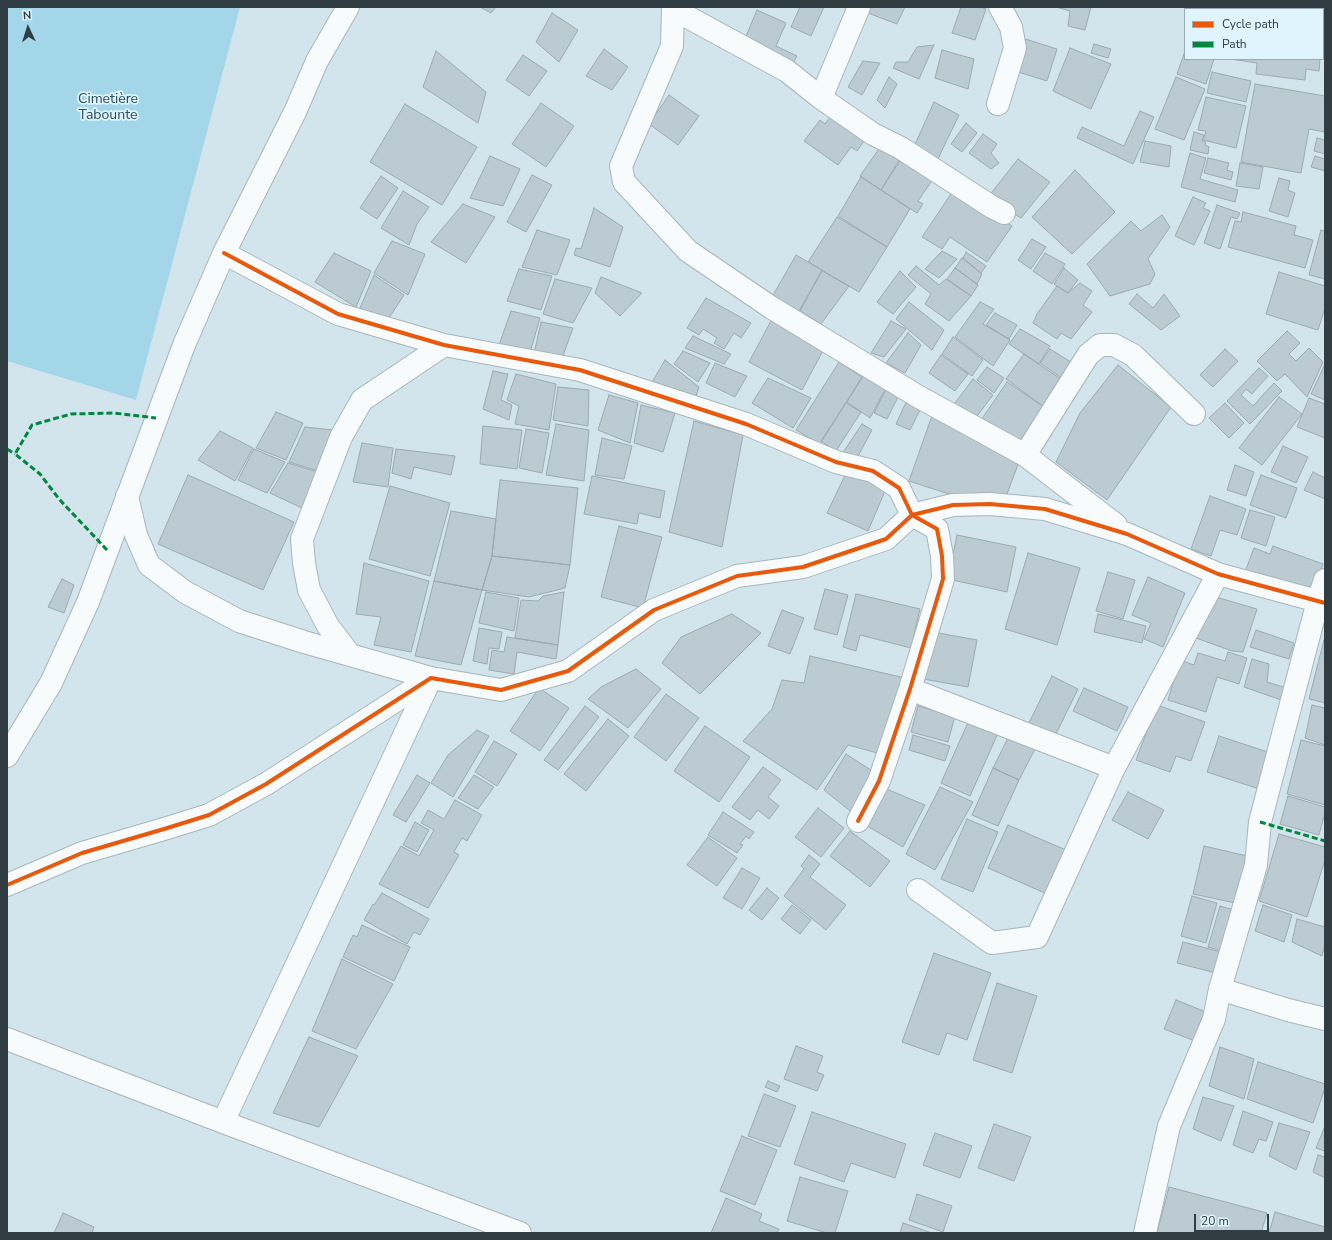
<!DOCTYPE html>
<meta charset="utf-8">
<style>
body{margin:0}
#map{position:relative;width:1332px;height:1240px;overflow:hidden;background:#d2e5ec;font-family:"Nunito Sans",sans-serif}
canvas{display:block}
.frame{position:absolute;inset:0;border:8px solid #303d43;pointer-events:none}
.legend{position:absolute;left:1184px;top:8px;width:140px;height:52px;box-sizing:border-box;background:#e0f4fd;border:1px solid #9aabb3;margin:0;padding:5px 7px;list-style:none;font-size:12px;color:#303d43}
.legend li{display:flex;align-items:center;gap:8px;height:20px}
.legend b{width:20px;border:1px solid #9aabb3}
.north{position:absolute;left:8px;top:8px;width:40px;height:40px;-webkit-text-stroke:3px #e0f4fd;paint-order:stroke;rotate:356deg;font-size:11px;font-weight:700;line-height:16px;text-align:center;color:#303d43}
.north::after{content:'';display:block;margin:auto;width:14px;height:18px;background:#303d43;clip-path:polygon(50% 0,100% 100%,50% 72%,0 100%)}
.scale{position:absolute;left:1194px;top:1214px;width:75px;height:18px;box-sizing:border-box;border:2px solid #303d43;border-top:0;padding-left:5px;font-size:12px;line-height:14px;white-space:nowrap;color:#303d43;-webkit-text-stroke:3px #e0f4fd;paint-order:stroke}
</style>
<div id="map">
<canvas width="1332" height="1240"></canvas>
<div class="frame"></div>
<ul class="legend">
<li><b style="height:5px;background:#e8590c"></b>Cycle path</li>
<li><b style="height:5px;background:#00873e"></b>Path</li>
</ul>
<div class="north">N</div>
<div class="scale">20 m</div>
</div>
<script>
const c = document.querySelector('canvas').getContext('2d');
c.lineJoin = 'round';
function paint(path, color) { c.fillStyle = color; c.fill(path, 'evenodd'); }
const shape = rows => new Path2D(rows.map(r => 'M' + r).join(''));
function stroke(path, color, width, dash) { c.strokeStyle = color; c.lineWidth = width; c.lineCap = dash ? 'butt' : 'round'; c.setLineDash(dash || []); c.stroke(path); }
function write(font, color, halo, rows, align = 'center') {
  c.font = font + ' "Nunito Sans",sans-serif'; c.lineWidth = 3.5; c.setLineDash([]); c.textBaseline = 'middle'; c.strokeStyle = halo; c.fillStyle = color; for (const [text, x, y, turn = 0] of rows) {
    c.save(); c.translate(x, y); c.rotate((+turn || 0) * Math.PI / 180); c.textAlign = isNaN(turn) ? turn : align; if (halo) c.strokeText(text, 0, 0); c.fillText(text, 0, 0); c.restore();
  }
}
paint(shape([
 [7,7,240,7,136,400,7,361]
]), '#a3d6e9');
const building = shape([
 [480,7,496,7,491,13,480,7],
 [800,7,824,7,811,36,791,27,800,7],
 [862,7,905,7,897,24,860,10,862,7],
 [961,7,980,7,986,9,975,40,952,33,961,7],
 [1056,7,1091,7,1085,30,1068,26,1070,11,1056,7],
 [1191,7,1273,7,1273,9,1191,9,1191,7],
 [1276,7,1318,7,1318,9,1276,9,1276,7],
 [757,10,786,23,776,46,797,56,792,65,744,41,757,10],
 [552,13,578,30,559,62,536,42,552,13],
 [1022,38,1057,49,1047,81,1012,70,1022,38],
 [1094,44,1111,49,1108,58,1091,53,1094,44],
 [934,45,919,79,893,68,896,62,908,62,917,47,934,45],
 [1070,48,1111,64,1091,109,1053,91,1070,48],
 [604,49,628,67,612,90,586,76,604,49],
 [942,50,974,59,968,89,935,78,942,50],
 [436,51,486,92,478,123,423,87,436,51],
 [1185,51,1185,59,1214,59,1206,84,1177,74,1185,51],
 [523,55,547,71,529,96,506,80,523,55],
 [1230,59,1320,59,1319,71,1306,69,1305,80,1256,74,1257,63,1230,59],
 [863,61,880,63,862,95,848,87,863,61],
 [1212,72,1251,81,1246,102,1207,93,1212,72],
 [889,77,897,84,885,108,877,100,889,77],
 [1176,77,1205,89,1184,140,1155,129,1176,77],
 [1255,84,1325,96,1325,132,1309,129,1301,173,1241,162,1255,84],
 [669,95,699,116,678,145,649,124,669,95],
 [1206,97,1246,106,1236,148,1203,140,1206,131,1198,130,1206,97],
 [934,102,959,115,935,165,913,149,934,102],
 [541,103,574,126,546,167,512,144,541,103],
 [405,104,477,147,442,205,370,162,405,104],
 [1140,111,1154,117,1133,164,1077,138,1082,127,1124,146,1140,111],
 [833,113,867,137,857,151,851,147,838,165,804,141,820,120,825,124,833,113],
 [966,123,977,133,962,152,951,144,966,123],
 [1194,132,1204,135,1202,141,1206,142,1205,145,1209,147,1208,154,1190,150,1194,132],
 [983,134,997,144,991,153,999,163,991,169,969,153,983,134],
 [1317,138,1325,140,1325,154,1314,151,1317,138],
 [1145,141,1171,146,1169,167,1140,162,1145,141],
 [883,143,902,155,881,190,860,176,883,143],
 [1190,153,1206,158,1200,179,1238,190,1235,202,1181,187,1190,153],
 [490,156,520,169,503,206,470,198,490,156],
 [903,156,935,176,918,201,923,204,917,213,881,190,903,156],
 [1315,156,1325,159,1325,171,1311,167,1315,156],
 [1208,158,1229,163,1227,170,1233,172,1231,180,1204,173,1208,158],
 [1018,159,1050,182,1021,218,988,197,1018,159],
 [1240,163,1263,167,1259,189,1236,186,1240,163],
 [1075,170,1115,212,1072,254,1032,217,1075,170],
 [532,175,552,185,526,232,507,222,532,175],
 [381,176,398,188,377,219,360,208,381,176],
 [861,177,910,209,887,247,838,216,861,177],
 [1279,178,1290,181,1288,190,1295,193,1288,217,1269,211,1279,178],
 [955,188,1012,226,987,262,950,237,942,249,922,237,955,188],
 [403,191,429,207,417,224,409,245,381,228,403,191],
 [1193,197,1206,203,1203,208,1210,211,1194,245,1175,236,1193,197],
 [463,204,495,217,466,263,431,242,463,204],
 [1217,205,1240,213,1237,219,1231,217,1220,249,1204,243,1217,205],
 [594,208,623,227,610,267,574,255,576,248,581,249,594,208],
 [1243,212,1296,226,1294,235,1313,240,1305,268,1228,247,1235,221,1241,222,1243,212],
 [1162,215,1170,227,1148,259,1155,274,1150,284,1110,296,1087,264,1131,221,1141,231,1162,215],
 [837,217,887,247,859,292,808,262,837,217],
 [537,230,570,240,557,275,522,267,537,230],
 [1321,230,1325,231,1325,279,1309,275,1321,230],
 [1032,239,1046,247,1031,269,1018,260,1032,239],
 [392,241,425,254,408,295,374,273,392,241],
 [942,251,957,259,939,278,925,269,942,251],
 [966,252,986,266,981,273,963,258,966,252],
 [334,253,371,271,356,307,315,282,334,253],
 [1045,253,1065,264,1052,284,1033,271,1045,253],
 [796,255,822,270,798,313,772,297,796,255],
 [962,258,982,274,977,284,955,268,962,258],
 [916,266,939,285,946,279,971,296,949,321,925,304,931,294,908,275,916,266],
 [955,268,978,285,971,296,947,279,955,268],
 [1064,268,1078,280,1068,293,1054,284,1064,268],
 [519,269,552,276,541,310,507,301,519,269],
 [822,271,849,286,821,324,800,311,822,271],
 [900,271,916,287,893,314,877,302,900,271],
 [1279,272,1325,286,1325,308,1318,330,1266,314,1279,272],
 [374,275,404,295,387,321,360,308,374,275],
 [601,277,642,293,620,316,595,293,601,277],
 [555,279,592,288,573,323,543,314,555,279],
 [1080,283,1092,291,1083,305,1092,312,1071,339,1061,333,1057,339,1033,323,1037,314,1057,286,1068,293,1080,283],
 [1137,294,1153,308,1164,294,1180,316,1161,330,1129,304,1137,294],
 [706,298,751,323,741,338,734,333,724,349,714,343,717,338,703,329,699,335,687,328,706,298],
 [909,302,944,330,932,350,896,319,909,302],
 [980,302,994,309,983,324,1010,340,993,366,955,337,980,302],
 [511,311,540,318,529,356,498,348,511,311],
 [995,313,1017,325,1009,339,986,325,995,313],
 [772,319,825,347,802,390,749,362,772,319],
 [891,321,906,329,884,357,871,353,891,321],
 [541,322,573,328,561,361,534,354,541,322],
 [1020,329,1050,346,1039,364,1009,344,1020,329],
 [1287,331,1300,343,1289,354,1296,361,1309,348,1323,362,1307,397,1285,374,1277,381,1257,361,1287,331],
 [908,333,921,345,905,373,886,363,908,333],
 [693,336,731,354,724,364,685,348,693,336],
 [953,337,983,360,972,376,942,354,953,337],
 [1050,349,1074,364,1063,379,1040,363,1050,349],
 [1225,349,1238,361,1213,387,1200,375,1225,349],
 [683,351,710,363,698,382,674,364,683,351],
 [1024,354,1062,380,1044,407,1006,379,1024,354],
 [941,355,968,374,955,391,929,373,941,355],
 [665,360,699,387,695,399,651,384,665,360],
 [839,362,862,377,820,444,796,430,839,362],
 [715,363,747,376,735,397,706,383,715,363],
 [1325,364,1325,400,1311,394,1325,364],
 [1118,365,1171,407,1107,500,1056,462,1080,413,1118,365],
 [987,367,1004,378,994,393,977,380,987,367],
 [1259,368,1268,376,1252,394,1246,389,1241,395,1253,406,1274,383,1282,391,1250,424,1227,401,1259,368],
 [493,371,508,374,501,400,512,405,509,420,483,409,493,371],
 [516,374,556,384,549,430,515,424,519,406,507,400,516,374],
 [863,376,887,386,870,418,847,402,863,376],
 [768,378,811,398,793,428,752,403,768,378],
 [973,379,993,395,974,420,952,407,973,379],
 [1007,382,1044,407,1014,449,977,426,1007,382],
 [558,387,589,390,588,426,553,420,558,387],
 [887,387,900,393,887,419,874,413,887,387],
 [609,395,638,403,630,443,598,430,609,395],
 [1279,397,1302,414,1262,465,1239,448,1279,397],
 [1309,398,1325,404,1325,438,1297,427,1309,398],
 [907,400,921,408,910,430,896,424,907,400],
 [846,403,861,412,836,451,821,441,846,403],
 [1225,403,1244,423,1229,438,1209,418,1225,403],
 [641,405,675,413,663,452,634,443,641,405],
 [276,412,303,423,286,460,256,448,276,412],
 [933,413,1020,459,1007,494,955,496,909,481,933,413],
 [694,421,743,435,722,547,669,532,694,421],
 [556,424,589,430,584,481,546,475,556,424],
 [862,424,872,430,856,460,842,454,862,424],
 [483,426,522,430,517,469,480,464,483,426],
 [305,427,342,431,322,472,289,462,305,427],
 [526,429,549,433,542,473,519,468,526,429],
 [220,431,253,448,235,481,198,460,220,431],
 [602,438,632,446,624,479,595,475,602,438],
 [362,443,393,448,388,487,353,482,362,443],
 [1283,446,1308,457,1296,483,1271,472,1283,446],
 [254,449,285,462,267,493,238,480,254,449],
 [396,449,455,456,451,475,414,467,411,479,392,473,396,449],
 [288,463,321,473,306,510,270,493,288,463],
 [1235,465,1254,472,1246,496,1227,490,1235,465],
 [848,469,888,484,868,531,827,513,848,469],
 [1313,472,1325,478,1325,499,1304,490,1313,472],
 [188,475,294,522,263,590,158,544,188,475],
 [1261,475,1297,488,1286,518,1250,505,1261,475],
 [592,476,665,491,660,518,639,513,637,524,584,514,592,476],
 [500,480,578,488,570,565,492,556,500,480],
 [390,486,450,503,430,576,369,559,390,486],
 [1210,496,1246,509,1237,535,1220,530,1211,556,1191,549,1210,496],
 [1250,510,1275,517,1266,546,1241,538,1250,510],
 [451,511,496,519,492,556,482,590,434,581,451,511],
 [619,526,662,537,643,608,601,597,619,526],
 [957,535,1016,547,1007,592,948,579,957,535],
 [1273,546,1323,564,1311,597,1245,572,1254,548,1270,554,1273,546],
 [1028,553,1080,568,1057,645,1005,629,1028,553],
 [492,556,570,565,565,588,529,597,482,590,492,556],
 [364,563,429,581,411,652,374,645,381,617,356,614,364,563],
 [1108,572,1135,580,1123,619,1096,611,1108,572],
 [1148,577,1185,593,1163,647,1144,639,1151,623,1132,615,1148,577],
 [62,579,74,585,64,613,48,607,62,579],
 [434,581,482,590,461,665,415,656,434,581],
 [825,589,848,595,837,635,814,629,825,589],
 [486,592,519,598,514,631,479,623,486,592],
 [564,592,558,645,515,638,521,600,538,601,543,596,564,592],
 [856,594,920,609,911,648,860,635,856,651,843,647,856,594],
 [1209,595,1257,609,1243,652,1232,651,1196,638,1209,595],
 [782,610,804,618,790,654,768,646,782,610],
 [732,614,761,633,700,694,662,663,681,637,732,614],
 [1098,614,1146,626,1142,643,1094,632,1098,614],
 [479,628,502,632,499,649,489,648,487,664,473,661,479,628],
 [1256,630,1294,643,1289,659,1250,647,1256,630],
 [933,632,977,640,968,687,923,679,933,632],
 [1325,636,1325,703,1309,699,1325,636],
 [507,637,558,645,556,659,517,652,514,674,489,670,492,650,504,652,507,637],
 [1228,652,1247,658,1239,684,1217,677,1206,712,1168,700,1180,660,1194,665,1198,653,1225,661,1228,652],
 [810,656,905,678,881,754,848,745,817,790,743,741,772,709,782,680,804,683,810,656],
 [1252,659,1269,664,1267,682,1287,688,1284,701,1244,687,1252,659],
 [636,669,661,689,628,728,588,699,601,687,636,669],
 [1052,676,1078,689,1053,740,1027,727,1052,676],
 [539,688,569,708,540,751,510,731,539,688],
 [1084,688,1128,707,1117,731,1073,711,1084,688],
 [666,694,699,718,666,761,634,737,666,694],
 [1157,705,1205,722,1191,761,1176,756,1170,772,1136,760,1157,705],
 [1312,705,1325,708,1325,745,1305,738,1312,705],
 [585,706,599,717,558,770,544,760,585,706],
 [918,706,955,716,948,742,911,732,918,706],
 [970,718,999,731,970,796,941,783,970,718],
 [608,719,629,736,586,791,564,774,608,719],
 [705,726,750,757,719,802,674,771,705,726],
 [477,730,489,736,453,797,431,783,448,755,477,730],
 [913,735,950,746,945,761,909,750,913,735],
 [1219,736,1271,753,1259,789,1207,772,1219,736],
 [1008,738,1035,749,1019,780,993,768,1008,738],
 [1301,740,1325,746,1325,805,1287,794,1301,740],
 [494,741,517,754,497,786,475,772,494,741],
 [846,754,877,774,854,814,824,790,846,754],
 [763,767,781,780,768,797,779,806,769,819,758,810,750,820,732,807,763,767],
 [993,768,1019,780,998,826,972,815,993,768],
 [417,775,430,783,406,822,393,815,417,775],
 [474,775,494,787,478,809,458,798,474,775],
 [940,787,973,802,935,870,906,854,940,787],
 [884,788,925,805,903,847,867,826,884,788],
 [1128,792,1164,810,1148,839,1112,820,1128,792],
 [1288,796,1325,807,1325,813,1319,835,1280,824,1288,796],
 [455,800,482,815,467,841,462,838,454,852,459,855,428,908,379,884,401,846,419,856,434,830,421,823,428,810,444,819,455,800],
 [818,808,844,828,821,857,795,837,818,808],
 [723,812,754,832,749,839,746,836,740,844,743,845,737,853,708,835,723,812],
 [967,819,998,832,973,892,941,879,967,819],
 [415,822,429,830,417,852,403,845,415,822],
 [1008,825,1066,850,1047,894,988,868,1008,825],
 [850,831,890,861,870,887,830,856,850,831],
 [1279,834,1325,847,1325,860,1307,917,1259,901,1279,834],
 [708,837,737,858,717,886,687,865,708,837],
 [1204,846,1247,856,1235,903,1193,894,1204,846],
 [809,855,820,864,810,877,846,905,826,930,784,896,804,869,801,866,809,855],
 [742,868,760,878,742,909,723,898,742,868],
 [767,888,779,898,762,920,749,910,767,888],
 [382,893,429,919,420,935,414,932,407,944,364,920,373,904,374,905,382,893],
 [1192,896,1217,903,1206,943,1181,936,1192,896],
 [792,905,811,920,800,934,781,919,792,905],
 [1263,905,1292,915,1284,942,1255,931,1263,905],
 [1220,906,1238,911,1226,952,1208,947,1220,906],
 [1297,919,1325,927,1325,944,1322,956,1292,942,1297,919],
 [362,925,410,947,394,981,343,957,353,935,357,937,362,925],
 [1183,942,1221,952,1216,973,1177,963,1183,942],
 [934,953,991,973,967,1040,947,1033,939,1055,902,1042,934,953],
 [342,959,393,984,356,1049,312,1031,342,959],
 [997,983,1037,996,1012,1073,973,1060,997,983],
 [1176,1000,1206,1012,1195,1041,1164,1029,1176,1000],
 [309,1037,358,1056,319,1127,273,1113,309,1037],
 [796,1046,823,1056,817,1072,824,1075,817,1091,784,1079,796,1046],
 [1220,1047,1254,1059,1244,1099,1209,1086,1220,1047],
 [1258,1062,1325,1084,1325,1088,1313,1123,1247,1099,1258,1062],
 [768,1081,780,1086,777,1092,765,1087,768,1081],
 [764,1094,796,1106,780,1147,748,1136,764,1094],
 [1203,1097,1234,1106,1221,1141,1193,1129,1203,1097],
 [1243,1111,1273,1122,1266,1141,1259,1139,1253,1153,1233,1145,1243,1111],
 [812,1112,906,1144,895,1178,851,1163,844,1182,794,1164,812,1112],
 [1279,1123,1310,1132,1296,1170,1269,1156,1279,1123],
 [994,1124,1031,1137,1014,1181,978,1168,994,1124],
 [1325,1126,1325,1151,1316,1148,1325,1126],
 [935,1133,972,1146,960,1178,923,1165,935,1133],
 [742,1136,777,1150,755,1205,720,1191,742,1136],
 [1318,1155,1325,1157,1325,1178,1313,1172,1318,1155],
 [800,1177,848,1191,835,1233,827,1233,787,1221,800,1177],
 [1169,1187,1267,1213,1261,1233,1157,1233,1169,1187],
 [917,1194,952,1206,943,1232,909,1220,917,1194],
 [726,1198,762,1214,759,1221,779,1229,777,1233,711,1233,726,1198],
 [1275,1212,1325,1227,1325,1233,1269,1233,1275,1212],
 [63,1213,94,1227,92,1233,54,1233,63,1213],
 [903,1223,932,1233,900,1233,903,1223]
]);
paint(building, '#bccbd1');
stroke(building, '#9caab0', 1);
const minor = shape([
 [673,7,672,46,621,166,624,182,688,251,772,308,919,397,1025,455,1116,525],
 [673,9,787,71,821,98,873,134,901,148,992,207,1004,213],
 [821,98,859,7],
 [998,104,1015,48,1011,27,1000,7],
 [224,253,338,314,444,345,580,370,746,424,836,462,873,471,899,488,912,515,937,529,942,556,943,579,910,689,879,781,858,821],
 [1025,455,1088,355,1100,345,1114,345,1133,355,1194,414],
 [127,496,136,535,149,565,185,592,239,621,304,642,431,678,223,1122],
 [350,655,328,626,309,590,304,563,302,539,341,437,362,400,444,345],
 [910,689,1114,768],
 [7,756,51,683,88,602,184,345,224,253,295,112,317,61,348,7],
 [7,885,82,853,164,829,209,815,266,784,431,678,501,690,568,671,654,610,737,576,803,567,886,539,912,515,953,505,990,504,1045,509,1127,534,1218,574,1325,603],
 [918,890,992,943,1037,937,1114,768,1218,574],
 [1220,989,1288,1010,1325,1019],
 [7,1039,223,1122,520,1233],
 [1145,1233,1169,1126,1214,1019,1220,989,1256,865,1260,822,1318,601,1325,580]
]);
stroke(minor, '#a8b6bc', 24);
stroke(minor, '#f8fbfc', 22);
stroke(shape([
 [7,449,15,454],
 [107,550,59,499,40,474,15,454,32,425,71,414,114,413,156,418],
 [1260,822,1325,841]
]), '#00873e', 3, [6, 3]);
stroke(shape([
 [224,253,338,314,444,345,580,370,746,424,836,462,873,471,899,488,912,515,937,529,942,556,943,579,910,689,879,781,858,821],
 [7,885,82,853,164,829,209,815,266,784,431,678,501,690,568,671,654,610,737,576,803,567,886,539,912,515,953,505,990,504,1045,509,1127,534,1218,574,1325,603]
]), '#e8590c', 4);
write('14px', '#254e5e', '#e0f4fd', [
 ["Cimetière",108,100],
 ["Tabounte",108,116]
]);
</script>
